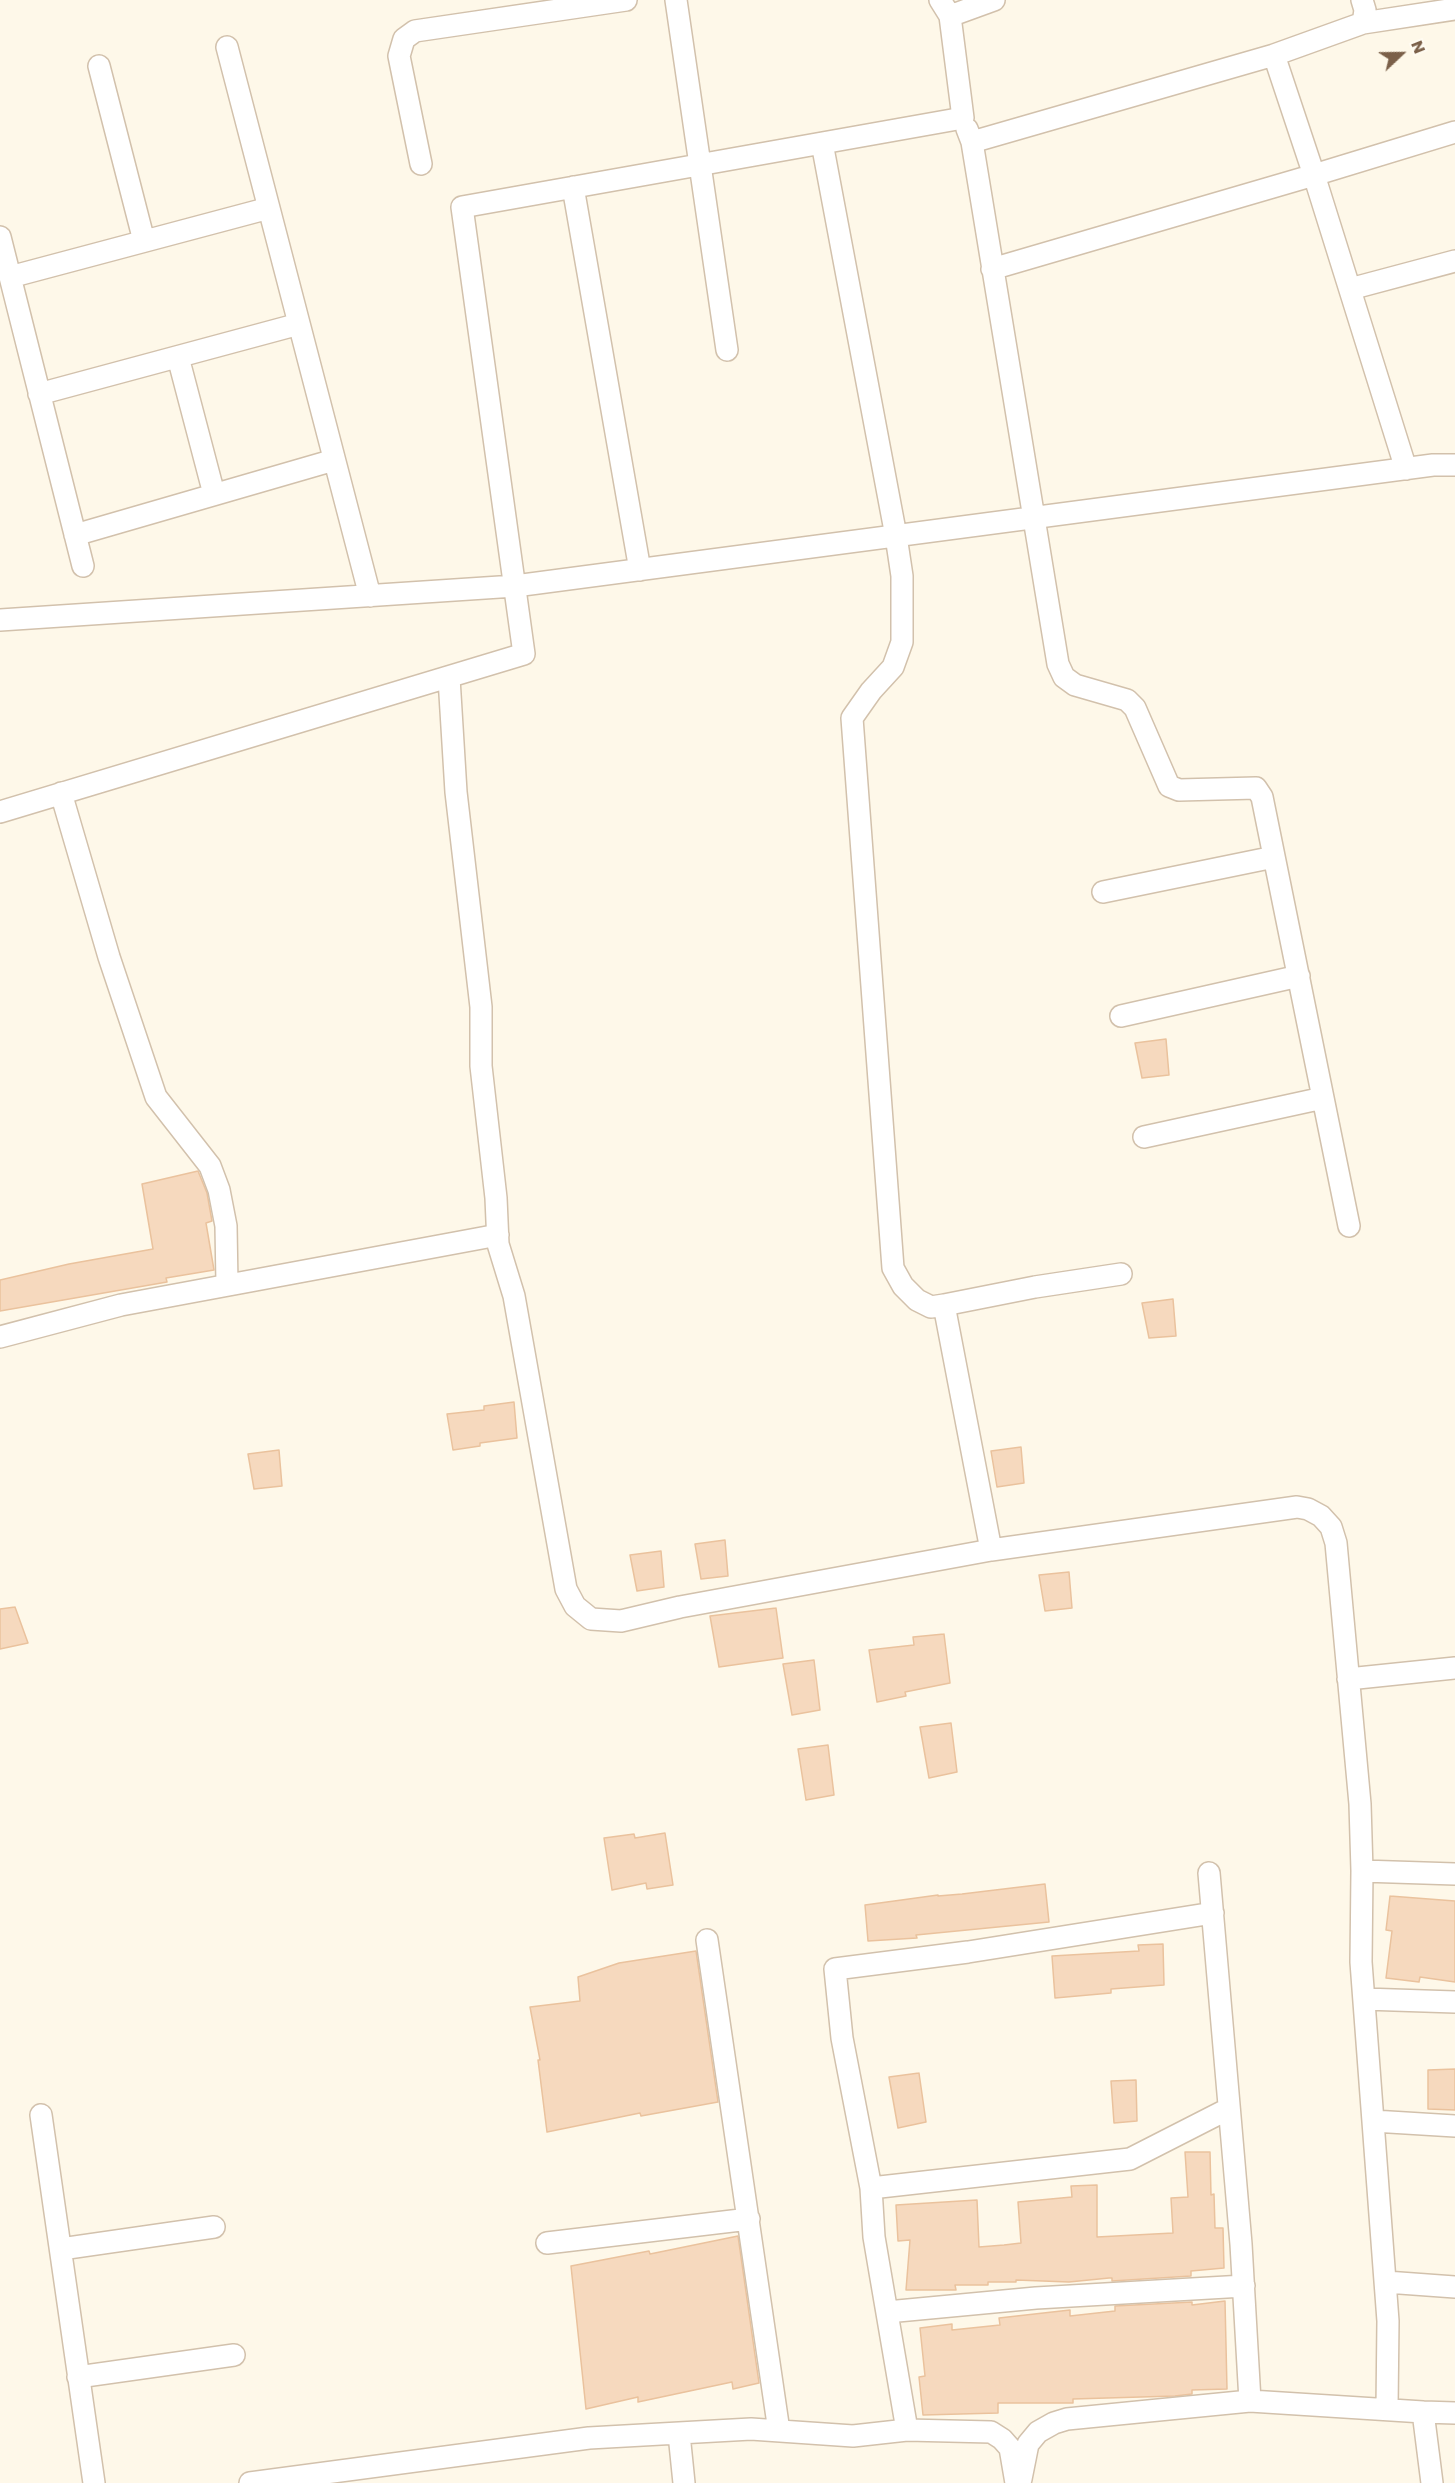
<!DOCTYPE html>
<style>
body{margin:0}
#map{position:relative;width:1455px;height:2483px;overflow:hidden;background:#fef8e9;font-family:Poppins,sans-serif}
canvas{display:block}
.north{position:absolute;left:1371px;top:24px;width:60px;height:60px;-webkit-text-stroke:4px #fffbf1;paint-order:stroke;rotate:68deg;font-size:16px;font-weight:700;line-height:24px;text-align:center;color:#7b6049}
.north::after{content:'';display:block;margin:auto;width:21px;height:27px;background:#7b6049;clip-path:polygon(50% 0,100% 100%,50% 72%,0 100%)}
</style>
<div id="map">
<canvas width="1455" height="2483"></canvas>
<div class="north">N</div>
</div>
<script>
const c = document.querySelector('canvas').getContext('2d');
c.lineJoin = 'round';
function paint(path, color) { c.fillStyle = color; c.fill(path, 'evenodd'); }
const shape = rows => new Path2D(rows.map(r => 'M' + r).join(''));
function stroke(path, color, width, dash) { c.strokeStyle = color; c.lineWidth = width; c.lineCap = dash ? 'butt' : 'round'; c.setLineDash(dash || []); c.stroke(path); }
const building = shape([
 [1166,1039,1169,1075,1142,1078,1135,1043,1166,1039],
 [198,1171,207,1193,212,1221,206,1223,214,1270,166,1278,167,1282,0,1311,0,1280,69,1264,153,1249,142,1184,198,1171],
 [1173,1299,1176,1336,1149,1338,1142,1303,1173,1299],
 [514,1402,517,1438,480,1443,480,1446,453,1450,447,1414,484,1410,484,1406,514,1402],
 [1021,1447,1024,1483,997,1487,991,1451,1021,1447],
 [279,1450,282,1486,254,1489,248,1454,279,1450],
 [725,1540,728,1576,701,1579,695,1544,725,1540],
 [661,1551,664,1587,637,1591,630,1555,661,1551],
 [1069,1572,1072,1608,1045,1611,1039,1575,1069,1572],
 [15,1607,28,1643,0,1649,0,1609,15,1607],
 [776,1608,783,1658,719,1667,710,1616,776,1608],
 [944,1634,950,1683,905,1692,906,1696,877,1702,869,1650,914,1645,913,1637,944,1634],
 [814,1660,820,1710,792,1715,783,1664,814,1660],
 [951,1723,957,1772,929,1778,920,1727,951,1723],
 [828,1745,834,1795,806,1800,798,1749,828,1745],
 [665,1833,673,1885,647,1889,646,1883,612,1890,604,1838,634,1834,635,1838,665,1833],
 [1045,1884,1049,1922,916,1935,917,1938,868,1941,865,1905,938,1895,938,1896,962,1894,1045,1884],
 [1390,1896,1455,1901,1455,1982,1420,1977,1419,1982,1386,1978,1392,1931,1386,1930,1390,1896],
 [1163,1944,1164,1985,1111,1989,1111,1993,1055,1998,1052,1956,1139,1951,1138,1945,1163,1944],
 [696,1951,718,2102,641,2116,640,2113,547,2132,538,2060,540,2060,530,2007,580,2001,578,1977,619,1963,696,1951],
 [1455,2069,1455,2110,1428,2109,1428,2070,1455,2069],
 [919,2073,926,2122,898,2128,889,2077,919,2073],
 [1136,2080,1137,2121,1114,2123,1111,2081,1136,2080],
 [1185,2152,1210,2152,1211,2195,1214,2194,1215,2228,1223,2228,1224,2268,1191,2271,1191,2276,1112,2281,1112,2278,1109,2278,1069,2282,1016,2280,1016,2282,988,2282,988,2285,955,2285,956,2290,906,2290,910,2240,898,2241,896,2205,977,2200,979,2247,1004,2245,1021,2243,1018,2202,1072,2197,1071,2186,1097,2185,1097,2237,1173,2233,1171,2198,1188,2197,1185,2152],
 [738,2236,759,2383,733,2389,732,2382,638,2402,638,2397,586,2409,571,2266,649,2251,650,2254,738,2236],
 [1225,2301,1227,2389,1192,2390,1192,2394,1175,2396,1073,2399,1073,2403,998,2403,998,2413,923,2415,919,2377,925,2376,920,2328,952,2324,952,2330,1000,2325,999,2318,1070,2310,1070,2316,1115,2311,1115,2306,1192,2302,1192,2305,1225,2301]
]);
paint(building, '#f6d9be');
stroke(building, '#eac29d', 1.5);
const street = shape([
 [676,0,727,350],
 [940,0,950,16],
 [1362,0,1365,10,1363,23,1274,55,1314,175,1455,132],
 [1363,23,1455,9],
 [227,47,370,596],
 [99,66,144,241],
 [967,129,972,142,1274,55],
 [972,142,1058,664,1064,677,1075,685,1127,700,1135,708,1169,786,1179,790,1256,788,1262,797,1349,1226],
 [822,143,896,536,902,576,902,642,893,667,871,691,852,718,893,1268,903,1286,917,1300,931,1307,944,1305,991,1550],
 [421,164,399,56,404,39,415,31,626,0],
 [573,187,640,570],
 [0,237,83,566],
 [992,269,1314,175,1406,469],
 [10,277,269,208],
 [1350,289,1455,261],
 [178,357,214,494],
 [39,394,299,324],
 [75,535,334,460],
 [0,620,515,586,1433,465,1455,465],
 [449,678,456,792,481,1007,481,1066,496,1198,498,1244,514,1296,566,1589,575,1606,591,1619,621,1621,680,1607,991,1550,1297,1507,1308,1509,1321,1516,1331,1527,1336,1543,1360,1804,1362,1871,1361,1962,1388,2321,1387,2408],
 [61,793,109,957,156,1097,210,1166,219,1190,226,1226,227,1284],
 [0,812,524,654,462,207,963,118,950,16,994,0],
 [1103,892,1274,857],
 [1121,1016,1299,976],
 [1144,1137,1323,1098],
 [944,1305,1035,1287,1121,1274],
 [0,1337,121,1305,498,1235],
 [1348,1679,1455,1668],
 [1362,1871,1455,1874],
 [1209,1873,1241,2244,1250,2401],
 [707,1940,779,2431],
 [1364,1999,1455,2002],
 [41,2115,94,2483],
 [1373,2121,1455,2126],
 [871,2188,1130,2159,1228,2109],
 [547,2243,749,2219],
 [61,2249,214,2227],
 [1386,2282,1455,2287],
 [887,2312,1036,2298,1244,2286],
 [78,2377,234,2355],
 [1423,2412,1455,2413],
 [907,2430,874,2237,871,2188,842,2038,835,1969,968,1952,1213,1913],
 [679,2434,684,2483],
 [1021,2479,1028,2444,1038,2432,1054,2423,1067,2419,1250,2401,1423,2412,1432,2483],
 [250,2483,589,2438,751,2429,853,2436,907,2430,991,2432,1002,2439,1010,2448,1016,2483]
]);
stroke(street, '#d2c1ac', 24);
stroke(street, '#fff', 21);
</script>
